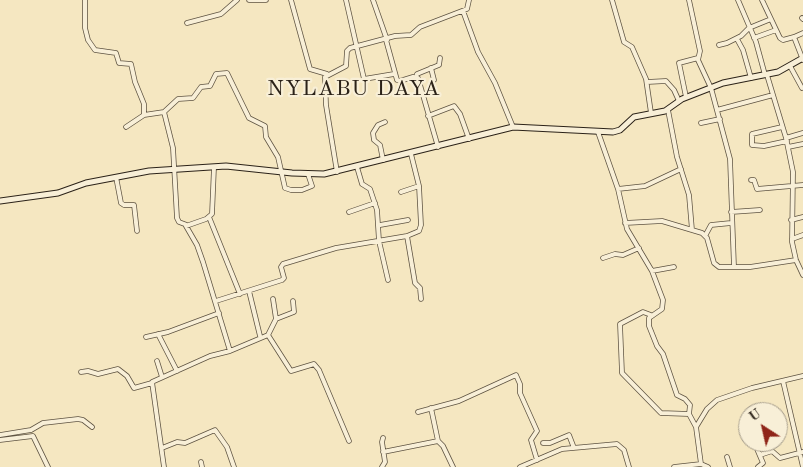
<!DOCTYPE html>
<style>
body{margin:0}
#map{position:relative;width:803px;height:467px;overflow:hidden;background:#f5e7c1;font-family:"Old Standard TT",serif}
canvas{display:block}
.north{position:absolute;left:738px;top:402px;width:50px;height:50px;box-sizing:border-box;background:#f8efd7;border:1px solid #a69d8b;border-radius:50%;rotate:325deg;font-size:14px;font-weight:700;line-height:20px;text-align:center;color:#2b2218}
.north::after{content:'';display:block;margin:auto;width:18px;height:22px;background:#8f2418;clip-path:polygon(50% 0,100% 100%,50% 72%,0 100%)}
</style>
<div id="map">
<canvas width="803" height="467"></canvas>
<div class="north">U</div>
</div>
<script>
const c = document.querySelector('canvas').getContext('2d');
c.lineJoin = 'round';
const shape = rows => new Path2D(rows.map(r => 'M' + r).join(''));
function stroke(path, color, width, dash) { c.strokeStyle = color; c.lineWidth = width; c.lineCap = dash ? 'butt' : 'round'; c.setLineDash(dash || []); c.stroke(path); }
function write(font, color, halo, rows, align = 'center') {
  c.font = font + ' "Old Standard TT",serif'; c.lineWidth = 4.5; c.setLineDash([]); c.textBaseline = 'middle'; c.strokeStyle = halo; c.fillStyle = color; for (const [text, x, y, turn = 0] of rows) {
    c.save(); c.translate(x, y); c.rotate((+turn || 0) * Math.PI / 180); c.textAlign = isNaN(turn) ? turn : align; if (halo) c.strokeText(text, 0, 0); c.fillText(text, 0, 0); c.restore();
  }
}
const street = shape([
 [85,0,85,28,88,40,95,50,116,53,119,63,131,64,135,82,144,104,144,115,164,112,178,99,193,98,201,87,210,86,216,74,227,73,249,118,265,126,266,137,278,157,285,188,291,190,302,190,312,186,308,174],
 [249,0,266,0],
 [291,0,310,69,327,74],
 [346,0,364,79,394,74],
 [373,0,387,40],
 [612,0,624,42,632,47,646,79,651,113],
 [689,0,700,51,698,60,711,88,730,159,734,267],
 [738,0,756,42,765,75],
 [762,0,780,38,783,40,794,37,803,60],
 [463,11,478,52,495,83,513,127],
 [802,18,803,19],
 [187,23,221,14,237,0],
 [794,37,803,33],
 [754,38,776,30],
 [737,39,743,50,751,78],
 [386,40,397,80,400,81,413,77,418,78,438,147],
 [719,45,727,43,741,36,749,28,771,19],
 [790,66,802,88],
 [431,68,434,80],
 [767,75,786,138,793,172,792,242,796,260,803,275],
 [416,77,417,74,439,65,440,58],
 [647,82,666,81,674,90,679,101],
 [686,97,679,63,698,58],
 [668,110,677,157,689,195,692,230],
 [717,110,773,95],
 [164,112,173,148,177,218,179,222,187,225],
 [428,116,454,106,460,114,469,139],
 [701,123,720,119],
 [126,127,144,115],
 [782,127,752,134,752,145,764,146,787,141],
 [598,132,618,189,627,229,652,271,663,300,662,309,649,318,649,326,657,346,663,354,677,395,685,399,690,405,689,414,696,427,701,464],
 [786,138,803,133],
 [788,147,803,144],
 [383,160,380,145,374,140,373,133,378,125,385,122],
 [357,167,362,184,370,189,377,210,379,241,388,280],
 [337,172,326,105,325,77,346,66,347,51,350,48,395,36,411,35,420,27,467,9,469,0],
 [116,177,121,203,124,205,134,205,137,231],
 [751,180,754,180,757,189,803,185],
 [618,189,645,186,681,169],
 [401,192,419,186],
 [349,212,375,203],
 [731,212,760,210],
 [209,217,240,294],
 [791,220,803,217],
 [625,223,662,221,702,233,707,238,714,263,719,267,750,267,796,260],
 [380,225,408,220],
 [407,236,415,283,420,288,421,299],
 [705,236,711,225,731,223],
 [792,239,803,235],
 [603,258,615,254,623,255,639,248],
 [652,271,674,267],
 [249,291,260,336],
 [273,299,276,319],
 [216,301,282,280,284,278,281,267,283,264,336,248,407,236,419,231,421,225,419,186,411,154],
 [651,315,643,312,620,324,622,373,661,413,689,414],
 [158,334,177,371],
 [268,335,276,319,294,312,293,301],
 [146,337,168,332,219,313],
 [230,351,268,335,291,371,314,364,319,370,349,441],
 [157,361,162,377],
 [81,372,88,371,98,374,118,369,127,376,134,388,152,383],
 [783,381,803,467],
 [431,408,438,441],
 [418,412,459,401,516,375,520,384,520,393,537,431,531,440,537,460],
 [696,427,707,409,717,400,752,388,803,376],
 [0,435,31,430,43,423,78,419,83,420,92,427],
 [0,440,33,436,48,467],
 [754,442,763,463,758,467],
 [543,443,550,443,569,435,574,448],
 [162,448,177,442,185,443,215,430,227,447,234,467],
 [383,452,438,441,443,446,453,467],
 [760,455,772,451,780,458,803,452],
 [727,457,730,467],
 [201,462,202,467],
 [164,467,152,382,210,356,230,351,203,262,197,245,186,226,206,219,212,214,214,167],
 [382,467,385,462,382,442,383,438],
 [520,467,562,449,617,444,624,450,629,467],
 [674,467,701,464,708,467]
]);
const secondary = shape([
 [0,201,58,193,86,183,149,171,226,166,292,173,324,174,513,127,613,132,620,130,634,117,665,111,682,99,723,83,778,72,803,58]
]);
stroke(street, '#5e5342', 5.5);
stroke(secondary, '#2b2218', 7);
stroke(street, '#f8efd7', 4);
stroke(secondary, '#f8efd7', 5);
c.letterSpacing = '1px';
write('22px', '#2b2218', '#f8efd7', [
 ["NYLABU DAYA",354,89]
]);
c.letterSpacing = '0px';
</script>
